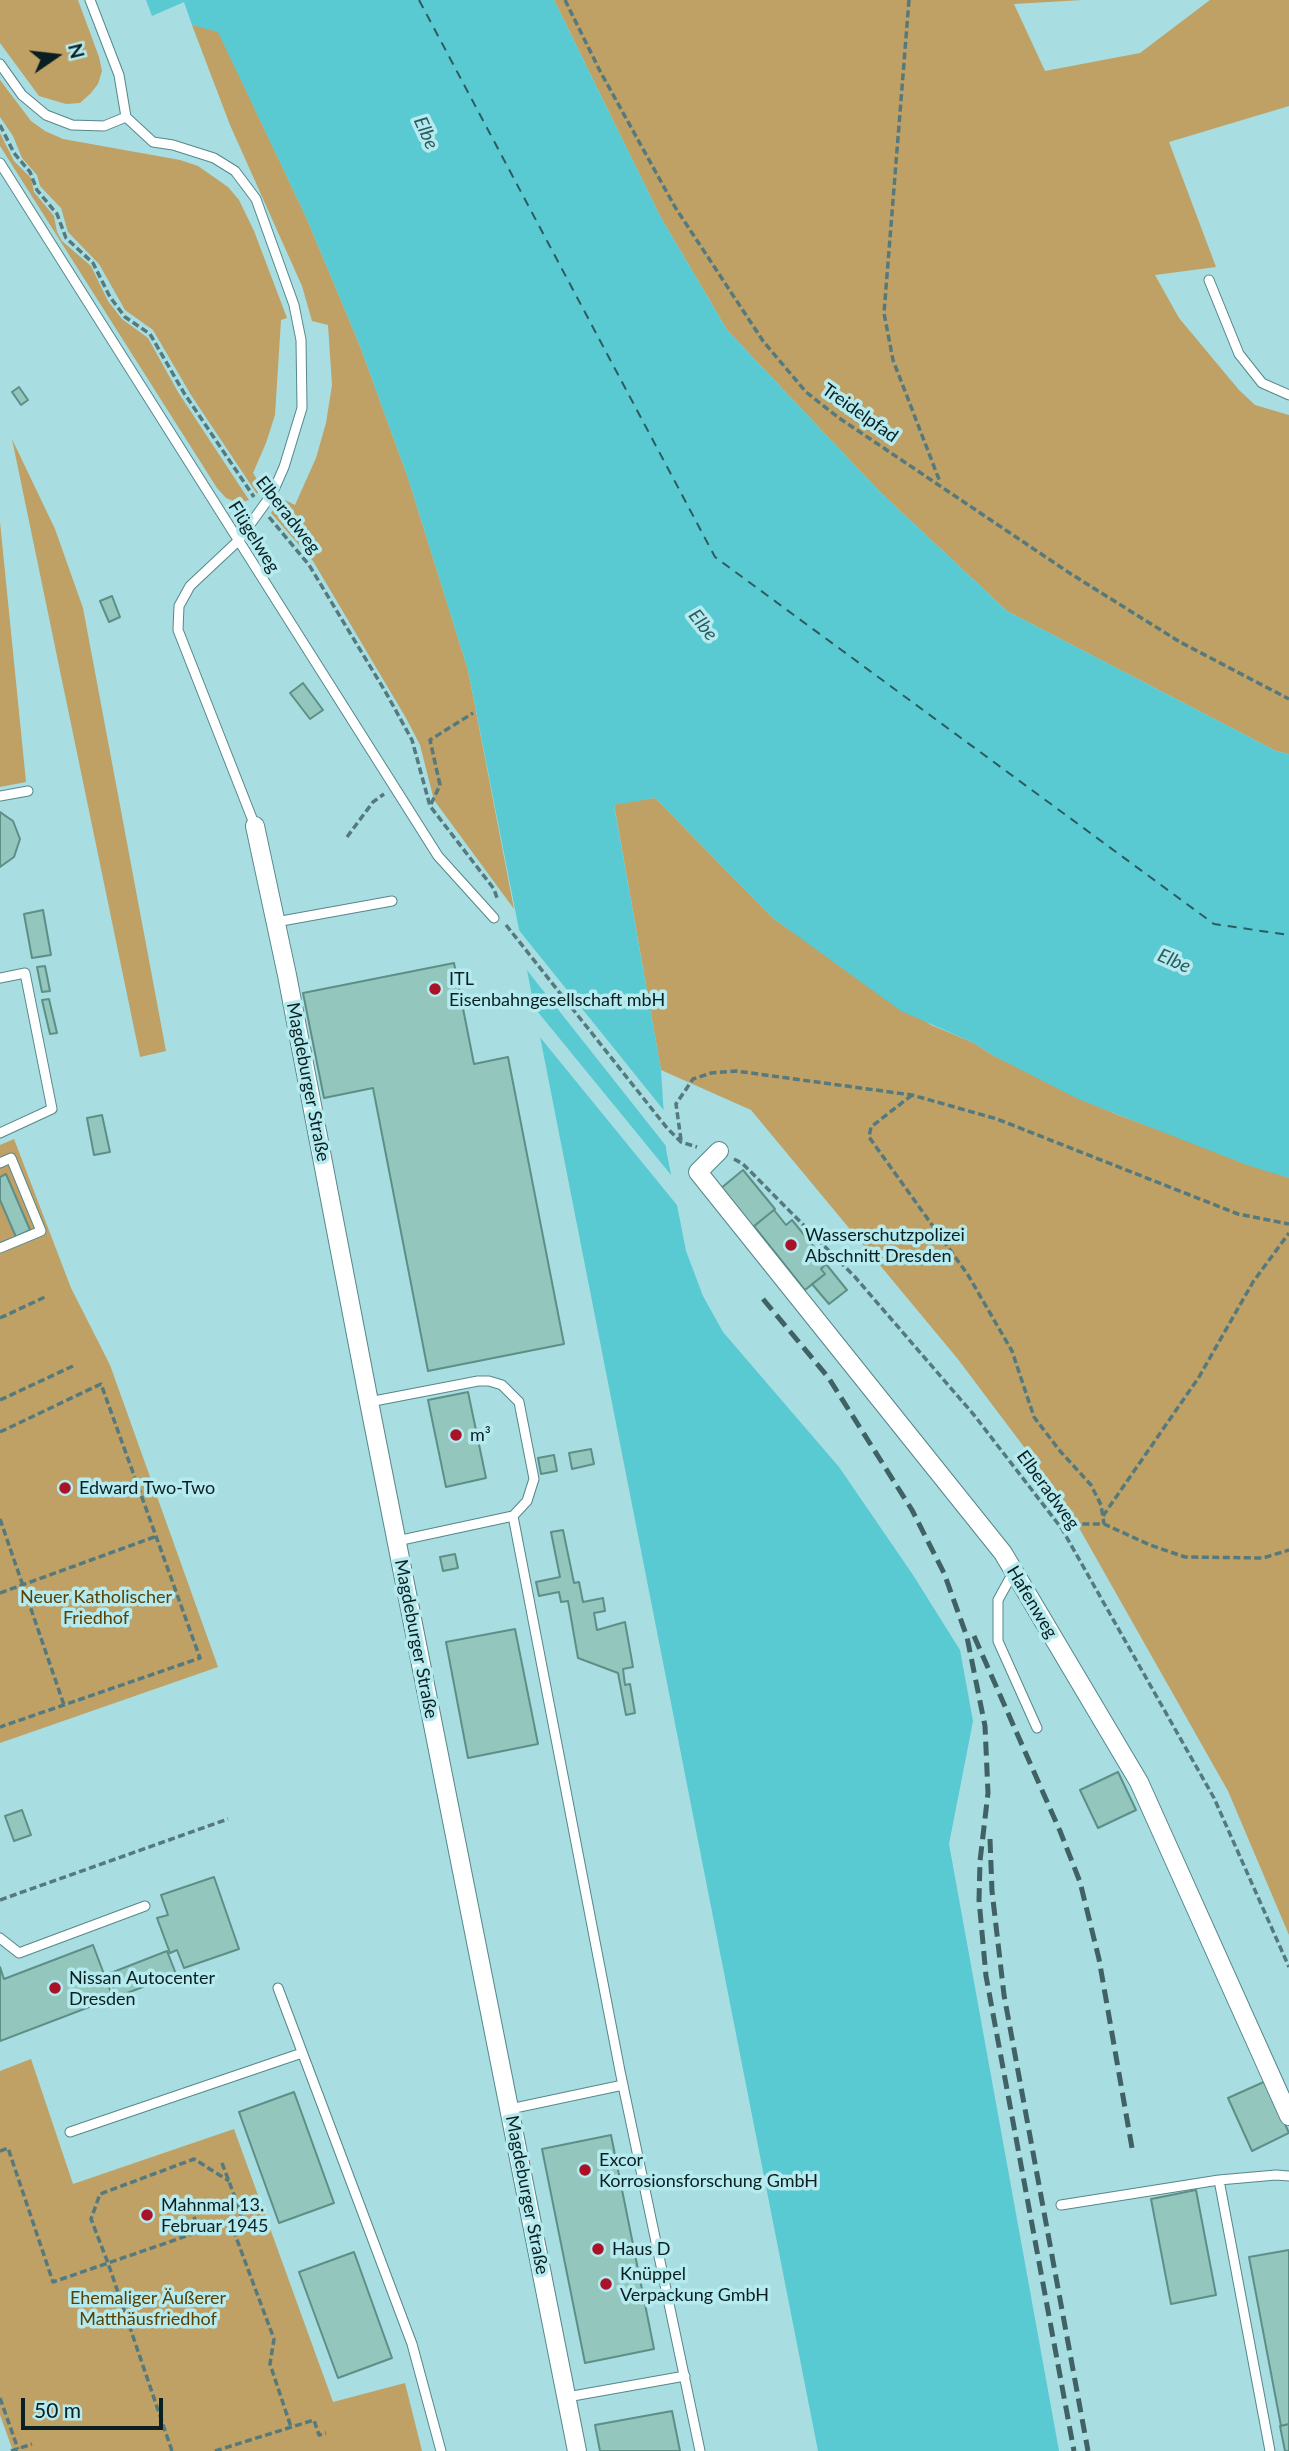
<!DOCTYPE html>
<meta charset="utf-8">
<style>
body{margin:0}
#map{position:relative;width:1289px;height:2451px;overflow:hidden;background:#a8dde1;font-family:Lato,sans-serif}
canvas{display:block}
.north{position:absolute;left:21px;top:21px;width:70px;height:70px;-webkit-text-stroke:5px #b5eaef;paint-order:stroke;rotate:76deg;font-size:19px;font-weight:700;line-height:28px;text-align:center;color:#0a1f21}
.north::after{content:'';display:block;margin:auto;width:24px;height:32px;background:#0a1f21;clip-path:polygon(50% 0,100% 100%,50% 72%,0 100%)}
.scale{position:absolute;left:21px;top:2398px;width:142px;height:32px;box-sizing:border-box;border:4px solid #0a1f21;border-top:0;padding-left:9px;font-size:21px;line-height:24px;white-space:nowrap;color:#0a1f21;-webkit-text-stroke:5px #b5eaef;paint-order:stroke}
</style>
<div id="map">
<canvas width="1289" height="2451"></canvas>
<div class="north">N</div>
<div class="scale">50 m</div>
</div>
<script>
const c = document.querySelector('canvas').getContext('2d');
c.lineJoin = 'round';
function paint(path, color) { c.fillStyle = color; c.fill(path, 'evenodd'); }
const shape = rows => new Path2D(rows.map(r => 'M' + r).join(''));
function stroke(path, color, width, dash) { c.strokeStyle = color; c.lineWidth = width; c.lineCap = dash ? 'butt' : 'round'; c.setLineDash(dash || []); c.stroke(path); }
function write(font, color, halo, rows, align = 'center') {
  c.font = font + ' Lato,sans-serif'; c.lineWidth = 7; c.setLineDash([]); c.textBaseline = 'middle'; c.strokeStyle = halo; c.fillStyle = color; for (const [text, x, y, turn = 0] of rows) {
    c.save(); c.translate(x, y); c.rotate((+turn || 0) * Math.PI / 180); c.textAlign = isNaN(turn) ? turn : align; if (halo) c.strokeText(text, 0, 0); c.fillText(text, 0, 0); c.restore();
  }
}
paint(shape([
 [0,0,78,0,99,57,102,71,98,84,90,94,80,103,66,104,39,96,0,43],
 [554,0,1082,0,1014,4,1045,71,1140,53,1210,0,1289,0,1289,106,1169,142,1216,267,1155,275,1179,318,1239,390,1255,405,1289,415,1289,754,1276,751,1007,611,879,491,727,330,660,216],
 [192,25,218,31,306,217,360,346,408,478,468,670,514,909,434,800,420,745,406,718,313,561,271,513,281,498,295,505,316,458,326,423,332,385,328,325,312,321,302,286,230,125],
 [0,80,31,121,45,131,63,139,180,160,198,166,228,187,239,200,254,231,287,318,281,320,275,415,266,443,253,473,261,486,257,494,191,395,153,330,125,310,99,264,68,232,61,208,40,186,37,175,22,158,13,136,0,117],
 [0,133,14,161,31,178,34,192,54,216,57,232,62,241,91,266,108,301,122,319,148,338,178,392,249,500,238,503,226,498,217,488,0,146],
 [12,439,55,529,83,608,166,1051,140,1057],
 [0,522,26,782,0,787],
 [655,798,774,919,931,1025,974,1043,994,1056,1113,1113,1289,1178,1289,1935,1228,1791,1061,1496,957,1358,751,1110,661,1070,614,804],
 [14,1139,71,1288,110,1365,218,1667,0,1743,0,1145],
 [31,2059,73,2184,234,2129,333,2402,405,2383,422,2451,13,2451,0,2415,0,2071]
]), '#bfa065');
paint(shape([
 [146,0,554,0,660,216,727,330,879,491,1007,611,1276,751,1289,754,1289,1178,1247,1165,1078,1099,994,1056,974,1043,901,1011,774,919,655,798,614,805,661,1070,666,1149,686,1251,703,1296,723,1332,839,1467,913,1575,960,1650,973,1721,949,1844,1059,2451,818,2451,468,670,408,478,360,346,306,217,218,32,192,25,184,2,152,16]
]), '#59c9d2');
paint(shape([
 [518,929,666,1113,670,1151,526,969],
 [533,1006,676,1181,681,1210,539,1036]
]), '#a8dde1');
stroke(shape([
 [419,0,715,557,1214,924,1289,935]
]), '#2c5c60', 2, [9, 7]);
const building = shape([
 [19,387,28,400,21,405,12,392,19,387],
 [112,596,120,617,109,622,100,601,112,596],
 [303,683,323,710,310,719,290,693,303,683],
 [0,812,13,821,20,839,14,857,0,867,0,812],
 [43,910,51,955,32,958,24,914,43,910],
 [454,963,474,1064,508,1057,564,1344,428,1371,373,1088,324,1098,303,993,454,963],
 [45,966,50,991,42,992,37,967,45,966],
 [49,999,57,1033,50,1034,42,1000,49,999],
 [102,1115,110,1152,94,1155,87,1118,102,1115],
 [743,1170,775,1209,752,1228,720,1189,743,1170],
 [6,1174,30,1230,16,1237,0,1200,0,1177,6,1174],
 [774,1210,786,1225,792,1220,827,1263,821,1269,825,1274,805,1290,754,1226,774,1210],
 [826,1264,847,1290,829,1304,812,1284,825,1274,821,1269,826,1264],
 [468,1392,486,1478,446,1487,428,1400,468,1392],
 [591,1449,594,1464,572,1469,569,1453,591,1449],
 [554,1455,557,1471,541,1474,538,1458,554,1455],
 [563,1530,574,1583,579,1582,583,1602,603,1598,605,1611,594,1613,597,1630,625,1622,633,1667,623,1669,625,1685,630,1684,635,1713,626,1715,618,1673,578,1658,568,1601,561,1602,559,1592,539,1596,536,1582,560,1577,551,1532,563,1530],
 [455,1554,458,1568,443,1571,440,1557,455,1554],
 [515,1629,538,1744,468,1758,446,1642,515,1629],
 [1118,1772,1136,1810,1098,1828,1080,1790,1118,1772],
 [22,1810,31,1835,14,1841,5,1816,22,1810],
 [214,1877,239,1949,184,1968,177,1950,170,1953,157,1918,168,1915,161,1895,214,1877],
 [93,1945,113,1998,0,2041,0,1967,4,1979,93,1945],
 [167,1951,176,1974,117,1997,108,1974,167,1951],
 [1266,2081,1289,2133,1252,2151,1228,2098,1266,2081],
 [294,2092,334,2203,279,2223,239,2112,294,2092],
 [611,2135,654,2349,585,2363,542,2149,611,2135],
 [1196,2190,1216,2295,1171,2304,1151,2199,1196,2190],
 [1289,2250,1289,2424,1281,2426,1249,2257,1289,2250],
 [354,2252,392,2358,338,2378,299,2272,354,2252],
 [672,2411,680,2451,600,2451,595,2425,672,2411],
 [1289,2424,1289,2451,1285,2451,1280,2426,1289,2424]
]);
paint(building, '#93c6bd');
stroke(building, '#5e8f87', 2);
const lane = shape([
 [90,0,119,75,126,117],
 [0,64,22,95,46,115,72,125,104,126,126,117,153,142,173,145,214,158,235,171,256,199,294,305,301,340,302,408,284,467,272,494,238,541,190,586,179,606,178,630,255,826],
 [0,163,438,856,494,918],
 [1209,280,1239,354,1262,383,1289,395],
 [0,796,28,791],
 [276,922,392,901],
 [0,978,25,973,52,1109,0,1133],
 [0,1163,11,1158,41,1231,0,1248],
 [369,1402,478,1381,489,1381,502,1385,519,1402,534,1479,527,1501,513,1516,397,1541],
 [513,1516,620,2071,700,2451],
 [1014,1571,998,1600,998,1641,1037,1728],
 [0,1938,19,1953,145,1906],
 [278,1988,412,2344,441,2451],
 [510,2109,623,2085],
 [70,2132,302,2053],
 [1219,2180,1270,2451],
 [1061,2205,1219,2180,1276,2175,1289,2176],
 [567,2397,685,2376]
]);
const street = shape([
 [255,826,287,975,369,1402,577,2451],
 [719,1151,698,1172,1003,1553,1139,1782,1289,2116]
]);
stroke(lane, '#55878b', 11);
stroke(street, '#55878b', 20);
stroke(shape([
 [565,0,600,71,675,207,763,341,806,392,839,418,1071,574,1180,642,1289,699],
 [909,0,884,313,893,360,940,482],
 [0,125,14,153,30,172,37,190,57,214,66,238,93,263,110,297,125,317,150,334,184,393,254,497],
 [269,517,309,565,385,691,412,740,430,806,494,889,498,901],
 [431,804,440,785,430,740,473,713],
 [347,837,373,802,384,794],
 [506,925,667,1128,681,1142,697,1147],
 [912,1095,871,1127,869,1137,968,1275,1012,1351,1034,1417,1060,1451,1091,1485,1101,1505,1104,1524],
 [681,1140,676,1104,693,1079,711,1073,736,1071,912,1095,997,1119,1238,1214,1289,1224],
 [734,1159,743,1164,855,1277,974,1415,1062,1529,1214,1798,1289,1967],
 [0,1318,45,1297],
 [0,1400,73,1366],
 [0,1432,101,1384,200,1658,0,1727],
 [1103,1516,1199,1377,1253,1282,1289,1233],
 [0,1519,64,1705],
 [1062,1529,1081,1524,1104,1524,1150,1545,1185,1557,1263,1558,1289,1550],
 [0,1593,157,1536],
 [0,1900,228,1819],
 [0,2151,8,2148,53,2282,230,2221,274,2339,270,2364,291,2427],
 [222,2163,242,2216,230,2221],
 [187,2197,199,2231],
 [0,2398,18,2449],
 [11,2451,32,2444],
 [172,2451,108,2263,91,2219,100,2194,194,2159,229,2181],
 [215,2451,314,2420,319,2435,326,2433]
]), '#557a7d', 3.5, [7, 3.5]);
stroke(lane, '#fff', 9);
stroke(street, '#fff', 18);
stroke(shape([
 [763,1299,828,1377,912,1510,944,1573,967,1637,985,1726,988,1793,980,1861,979,1900,986,1976,1074,2451],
 [974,1636,1060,1831,1080,1882,1099,1959,1132,2148],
 [990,1839,992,1891,1004,1995,1088,2451]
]), '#416264', 5, [14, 7]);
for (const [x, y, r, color] of [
 [435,989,7,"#a91227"],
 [791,1245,7,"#a91227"],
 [456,1435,7,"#a91227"],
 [65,1488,7,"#a91227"],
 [55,1988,7,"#a91227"],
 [585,2170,7,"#a91227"],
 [147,2215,7,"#a91227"],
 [598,2249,7,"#a91227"],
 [606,2284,7,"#a91227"]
]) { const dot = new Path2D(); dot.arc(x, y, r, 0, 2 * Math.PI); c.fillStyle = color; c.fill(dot); stroke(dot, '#b5eaef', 2.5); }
write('18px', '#0a1f21', '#b5eaef', [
 ["Treidelpfad",860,413,35],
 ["Elberadweg",288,515,52],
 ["Flügelweg",254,537,58],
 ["Magdeburger Straße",308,1082,79],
 ["Elberadweg",1048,1490,54],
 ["Hafenweg",1032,1602,59],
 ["Magdeburger Straße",416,1639,79],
 ["Magdeburger Straße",527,2195,79]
]);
write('18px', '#0a1f21', '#b5eaef', [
 ["ITL",449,979],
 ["Eisenbahngesellschaft mbH",449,1000],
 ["Wasserschutzpolizei",805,1235],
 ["Abschnitt Dresden",805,1256],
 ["m³",470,1435],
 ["Edward Two-Two",79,1488],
 ["Nissan Autocenter",69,1978],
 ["Dresden",69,1999],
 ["Excor",599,2160],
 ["Korrosionsforschung GmbH",599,2181],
 ["Mahnmal 13.",161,2205],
 ["Februar 1945",161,2226],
 ["Haus D",612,2249],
 ["Knüppel",620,2274],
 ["Verpackung GmbH",620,2295]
], 'left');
write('18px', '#5a4002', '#b5eaef', [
 ["Neuer Katholischer",96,1597],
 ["Friedhof",96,1618],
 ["Ehemaliger Äußerer",148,2298],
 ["Matthäusfriedhof",148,2319]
]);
write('italic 19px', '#2c5c60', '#b5eaef', [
 ["Elbe",426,133,66],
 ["Elbe",703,625,52],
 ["Elbe",1174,961,23]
]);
</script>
